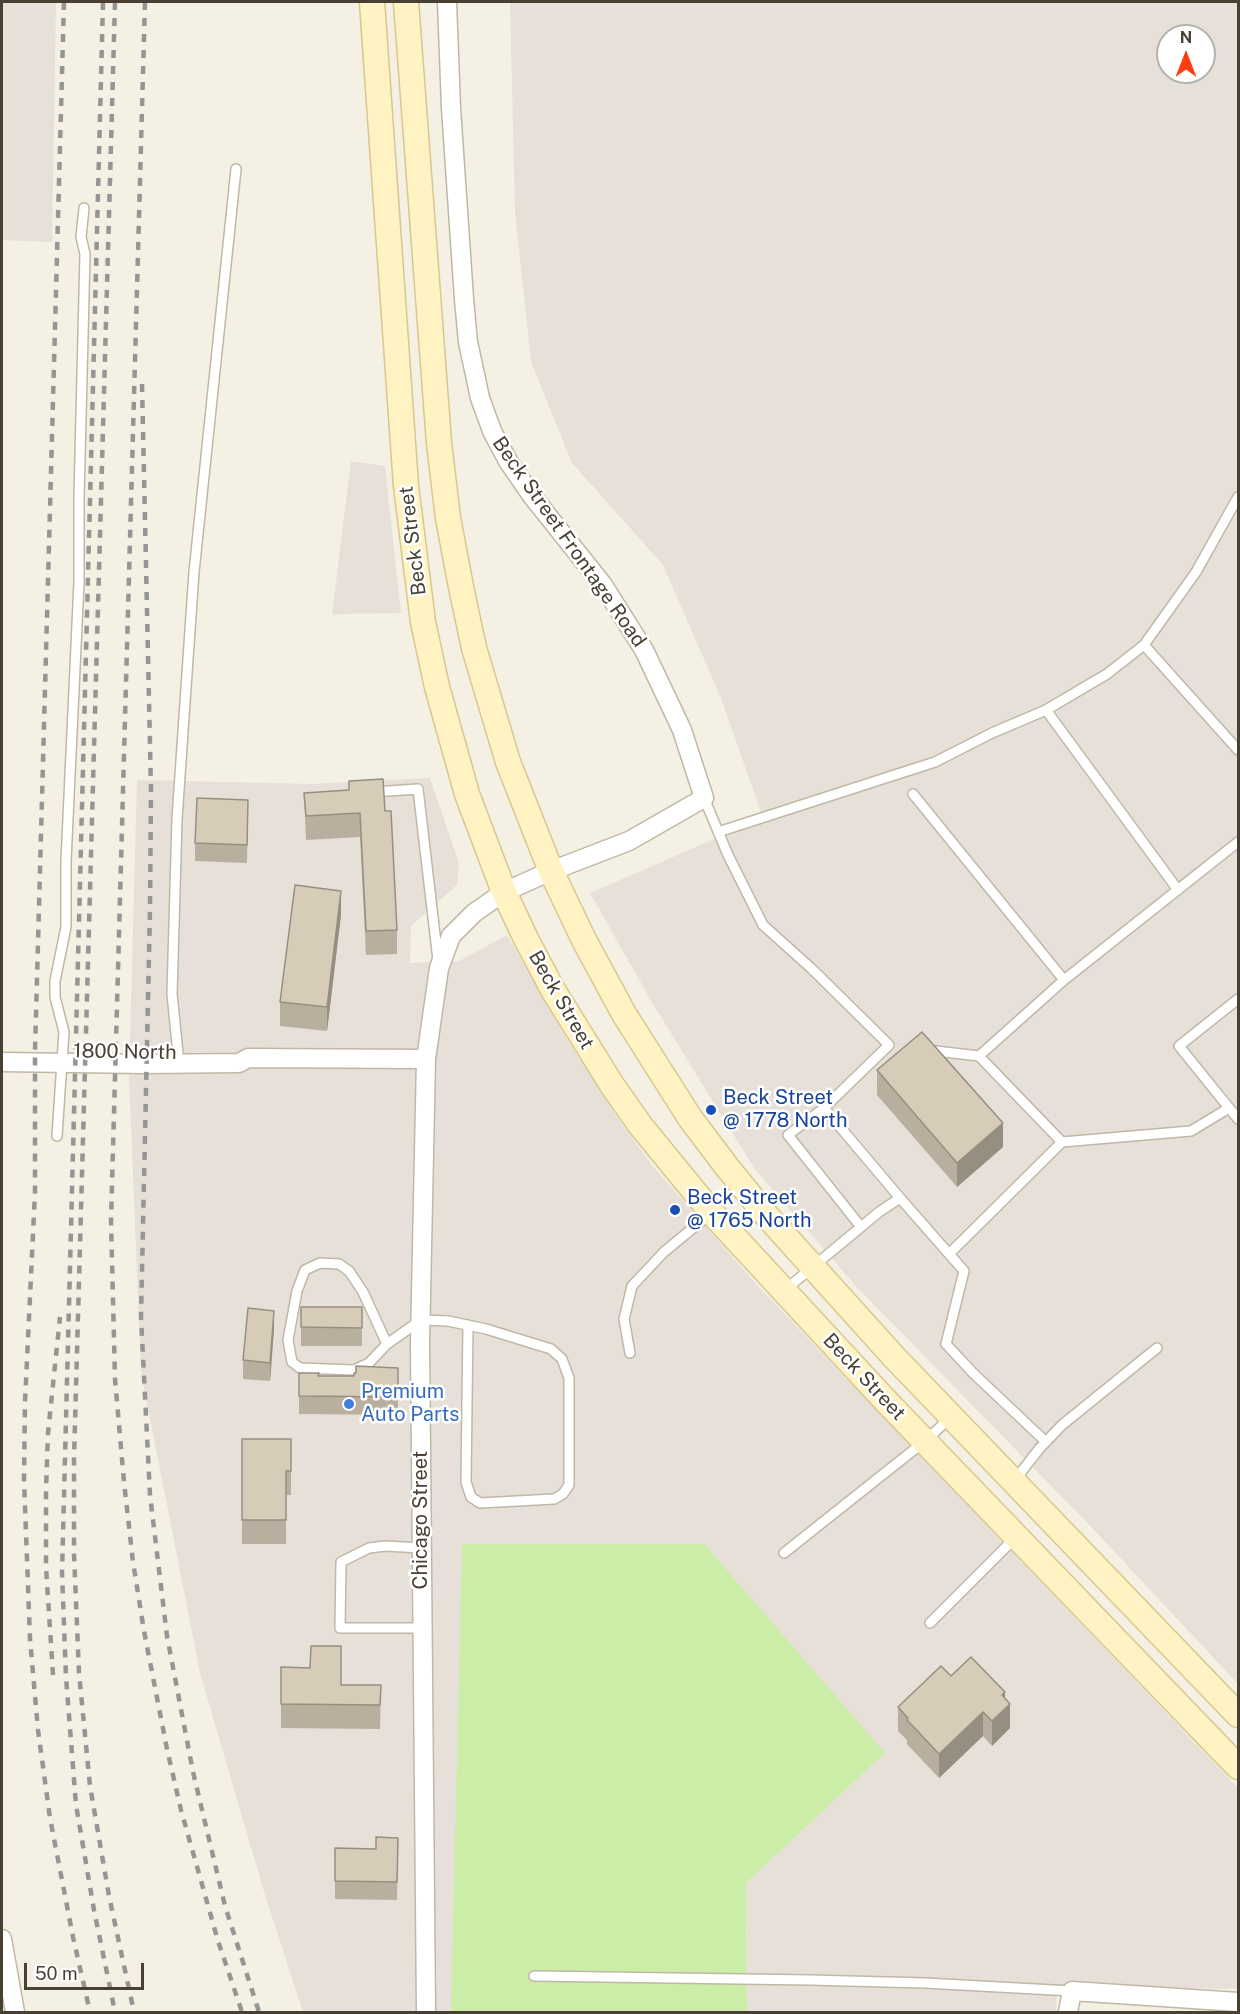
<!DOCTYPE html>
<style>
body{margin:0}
#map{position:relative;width:1240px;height:2014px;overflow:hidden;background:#f4f0e4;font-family:"Public Sans",sans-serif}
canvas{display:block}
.frame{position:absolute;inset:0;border:3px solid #474033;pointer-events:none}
.north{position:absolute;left:1156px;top:24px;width:60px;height:60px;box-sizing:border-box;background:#fff;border:2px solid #b5b3ad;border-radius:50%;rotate:0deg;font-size:16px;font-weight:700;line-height:24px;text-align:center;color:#474033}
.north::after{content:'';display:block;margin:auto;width:21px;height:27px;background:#ff3b10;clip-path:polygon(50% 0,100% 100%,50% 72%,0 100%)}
.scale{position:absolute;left:24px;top:1963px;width:120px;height:27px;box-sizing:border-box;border:3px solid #474033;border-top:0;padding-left:8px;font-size:18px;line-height:21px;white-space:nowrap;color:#474033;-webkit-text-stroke:4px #fff;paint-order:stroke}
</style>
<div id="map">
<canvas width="1240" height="2014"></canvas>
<div class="frame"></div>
<div class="north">N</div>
<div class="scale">50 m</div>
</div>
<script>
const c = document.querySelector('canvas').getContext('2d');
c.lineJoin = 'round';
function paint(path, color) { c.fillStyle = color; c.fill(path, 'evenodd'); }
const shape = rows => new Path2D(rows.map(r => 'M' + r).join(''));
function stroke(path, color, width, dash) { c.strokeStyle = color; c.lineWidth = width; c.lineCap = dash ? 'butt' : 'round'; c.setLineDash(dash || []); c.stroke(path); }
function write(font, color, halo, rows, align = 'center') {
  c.font = font + ' "Public Sans",sans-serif'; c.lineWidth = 5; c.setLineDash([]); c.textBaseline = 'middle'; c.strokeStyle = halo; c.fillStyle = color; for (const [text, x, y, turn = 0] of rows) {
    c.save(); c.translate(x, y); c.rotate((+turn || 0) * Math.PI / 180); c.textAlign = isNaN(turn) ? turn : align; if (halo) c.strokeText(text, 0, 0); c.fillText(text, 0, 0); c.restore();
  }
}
paint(shape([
 [2,2,56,2,52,242,2,240],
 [510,2,1238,2,1238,1684,1097,1533,854,1284,754,1168,653,1004,590,893,763,818,721,698,663,565,572,463,531,362,515,212],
 [1168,36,1204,36,1204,72,1168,72],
 [351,461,385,466,401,613,332,614],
 [430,778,459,863,457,885,411,926,410,963,459,961,507,935,562,1031,617,1117,651,1164,757,1285,1238,1788,1238,1989,1057,1986,1056,2012,747,2012,746,1883,885,1753,463,1544,457,2012,303,2012,265,1895,200,1673,141,1372,129,1077,137,780,312,784]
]), '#e6e0d9');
paint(shape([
 [462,1544,704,1544,885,1753,746,1883,747,2012,451,2012]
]), '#cceda8');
const service = shape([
 [1144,645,1238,750],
 [1046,710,1178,890],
 [373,792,418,789,438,960],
 [913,794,1064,980],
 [704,798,728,855,763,925,812,969,889,1045,824,1108,788,1135,861,1227],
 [718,832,935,762,992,733,1046,710,1107,674,1144,645,1196,572,1238,497],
 [1238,999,1179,1046,1238,1119],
 [927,1050,979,1056,1062,1142],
 [178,1053,172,994,177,819,194,572,236,169],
 [979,1056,1064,980,1238,842],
 [824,1108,900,1198],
 [57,1136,64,1032,55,997,55,981,66,927,66,861,79,582,79,498,85,254,81,237,84,208],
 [949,1254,1062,1142,1191,1131,1229,1108],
 [785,1290,879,1212,900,1198,964,1271,946,1344,973,1373,1046,1442],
 [387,1344,363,1292,349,1271,339,1264,320,1263,305,1270,297,1291,288,1340,292,1362,300,1368,354,1370,369,1363,387,1344,421,1320,448,1321,486,1329,551,1349,562,1359,569,1378,569,1485,563,1494,554,1499,480,1503,471,1497,466,1482,468,1325],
 [630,1353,624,1319,632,1286,664,1252,710,1214],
 [1015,1480,1039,1449,1062,1425,1157,1348],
 [422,1548,385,1546,369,1548,341,1562,340,1628,422,1628],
 [784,1553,925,1441,950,1418],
 [930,1623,1015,1538],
 [534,1976,810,1980,925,1983,1072,1991]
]);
const minor = shape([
 [2,1062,146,1064,239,1063,248,1058,426,1059],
 [2,1939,15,2012],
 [426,2012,420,1342,426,1059,439,968,451,936,474,913,504,892,551,871,629,841,704,798,682,730,644,650,603,585,532,496,508,461,492,431,480,398,468,342,464,299,451,108,447,2],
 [1068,2012,1072,1991,1238,2002]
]);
const secondary = shape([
 [372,2,406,486,423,622,437,687,467,794,504,892,526,939,553,990,612,1085,640,1125,712,1213,884,1399,1238,1767],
 [406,2,439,443,448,518,461,587,474,648,508,762,551,871,584,940,624,1014,690,1118,727,1167,767,1216,894,1357,1238,1715]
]);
stroke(service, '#c0b8a5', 12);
stroke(minor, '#c0b8a5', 21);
stroke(secondary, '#d9c78e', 27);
stroke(service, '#fff', 9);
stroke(minor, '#fff', 18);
stroke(secondary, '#fff2c3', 24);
stroke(shape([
 [64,2,35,1051,35,1192,25,1402,24,1480,30,1639,38,1730,50,1818,73,1937,90,2012],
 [103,2,62,1573,66,1677,76,1805,94,1910,115,2012],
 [115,2,74,1459,74,1554,79,1673,90,1786,109,1896,134,2012],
 [145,2,111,1221,115,1379,124,1482,133,1562,144,1631,167,1749,181,1810,218,1941,242,2012],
 [142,384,151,790,150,909,141,1317,150,1495,167,1636,193,1772,225,1906,259,2012],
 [53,1675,46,1567,46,1490,48,1433,60,1317]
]), '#959595', 4.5, [8, 8]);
paint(shape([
 [349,781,385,811,397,930,397,954,366,955,360,837,306,840,304,793,349,790],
 [248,818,247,863,195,861,195,843],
 [341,915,327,1031,280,1026,280,1002],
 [877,1070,1003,1147,957,1187,877,1095],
 [301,1307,362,1307,362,1346,301,1346],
 [274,1329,270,1381,243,1379,243,1360],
 [398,1368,398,1415,299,1414,299,1373,319,1376,354,1376],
 [242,1439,291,1439,291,1495,286,1495,286,1544,242,1544],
 [281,1667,341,1685,381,1685,380,1729,281,1728],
 [951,1676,1005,1697,1010,1728,992,1746,983,1736,939,1778,907,1744,907,1740,898,1731,898,1707],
 [398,1838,397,1900,335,1899,335,1848,376,1849]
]), '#b9af9e');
paint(shape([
 [341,891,341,915,327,1031,327,1007],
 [1003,1123,1003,1147,957,1187,957,1163],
 [274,1311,274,1329,270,1381,270,1363],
 [1005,1692,1005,1709,1010,1704,1010,1728,992,1746,992,1721,1002,1695],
 [983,1712,983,1736,939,1778,939,1754]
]), '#968f81');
const building = shape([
 [383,779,385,811,391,811,397,930,366,931,360,813,306,816,304,793,349,790,349,781,383,779],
 [197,798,248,800,247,845,195,843,197,798],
 [295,885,341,891,327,1007,280,1002,295,885],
 [922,1032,1003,1123,957,1163,877,1070,922,1032],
 [301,1307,362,1307,362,1328,301,1327,301,1307],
 [248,1308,274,1311,270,1363,243,1360,248,1308],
 [356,1366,398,1368,398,1397,299,1396,299,1373,319,1373,318,1376,354,1376,354,1373,356,1373,356,1366],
 [242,1439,291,1439,291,1471,286,1471,286,1520,242,1520,242,1439],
 [311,1646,341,1646,341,1685,381,1685,380,1705,281,1704,281,1667,310,1668,311,1646],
 [971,1657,1005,1692,1002,1695,1010,1704,992,1721,983,1712,939,1754,907,1720,908,1718,898,1707,941,1666,951,1676,971,1657],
 [376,1837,398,1838,397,1882,335,1881,335,1848,376,1849,376,1837]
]);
paint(building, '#d7ccb8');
stroke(building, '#968f81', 1.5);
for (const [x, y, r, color] of [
 [711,1110,6,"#1a4fb4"],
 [675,1210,6,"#1a4fb4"],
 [349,1404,6,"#3f7fe0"]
]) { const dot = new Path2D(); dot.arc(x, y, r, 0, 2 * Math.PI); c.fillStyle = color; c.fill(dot); stroke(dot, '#fff', 2); }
write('20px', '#474033', '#fff', [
 ["Beck Street",413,541,-97],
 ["Beck Street Frontage Road",569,542,55],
 ["Beck Street",561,1000,60],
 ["1800 North",125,1052,1],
 ["Beck Street",864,1377,47],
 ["Chicago Street",421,1520,-90]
]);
write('20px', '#164399', '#fff', [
 ["Beck Street",723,1098],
 ["@ 1778 North",723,1121],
 ["Beck Street",687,1198],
 ["@ 1765 North",687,1221]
], 'left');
write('20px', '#366cbe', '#fff', [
 ["Premium",361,1392],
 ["Auto Parts",361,1415]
], 'left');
</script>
